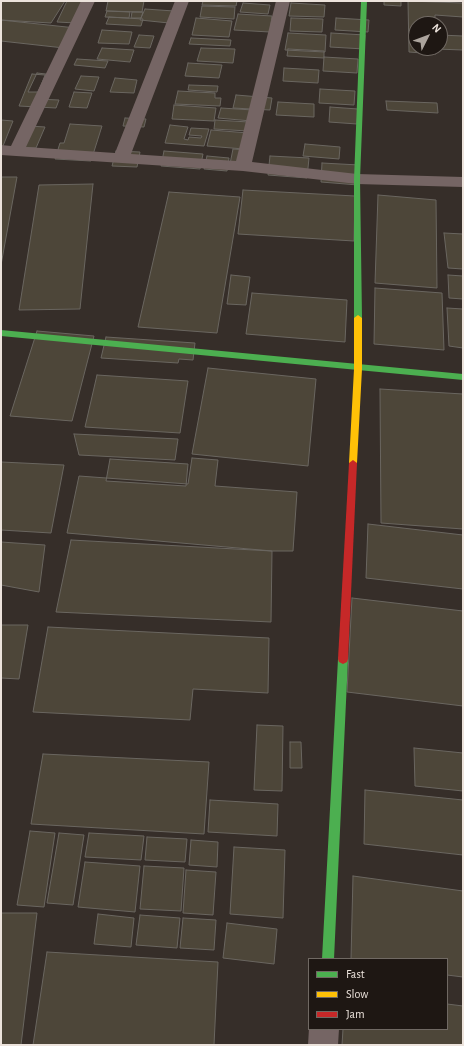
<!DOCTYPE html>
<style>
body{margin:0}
#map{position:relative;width:464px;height:1046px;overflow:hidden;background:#362e29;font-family:"Alegreya Sans",sans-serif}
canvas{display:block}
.frame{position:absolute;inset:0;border:2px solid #ece3dc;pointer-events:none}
.legend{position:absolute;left:308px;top:958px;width:140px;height:72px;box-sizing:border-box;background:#1e1713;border:1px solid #706963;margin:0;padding:5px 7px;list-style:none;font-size:12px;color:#ece3dc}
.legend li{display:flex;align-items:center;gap:8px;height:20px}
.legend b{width:20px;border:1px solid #706963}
.north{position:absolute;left:408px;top:16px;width:40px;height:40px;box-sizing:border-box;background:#1e1713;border:1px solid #706963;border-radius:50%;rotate:48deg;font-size:11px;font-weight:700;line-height:16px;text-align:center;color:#ece3dc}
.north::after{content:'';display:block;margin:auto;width:14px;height:18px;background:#aca49d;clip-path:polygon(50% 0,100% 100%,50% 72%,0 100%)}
</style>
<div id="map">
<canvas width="464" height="1046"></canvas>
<div class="frame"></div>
<ul class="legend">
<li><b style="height:5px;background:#4caf50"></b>Fast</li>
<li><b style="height:5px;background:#ffc107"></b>Slow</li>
<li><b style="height:5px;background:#c62828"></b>Jam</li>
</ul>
<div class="north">N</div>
</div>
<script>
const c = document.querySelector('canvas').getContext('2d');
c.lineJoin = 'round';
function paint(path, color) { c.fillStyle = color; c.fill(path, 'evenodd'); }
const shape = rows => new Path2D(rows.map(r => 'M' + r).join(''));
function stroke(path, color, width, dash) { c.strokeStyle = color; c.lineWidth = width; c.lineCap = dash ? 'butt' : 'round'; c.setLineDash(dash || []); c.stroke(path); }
const building = shape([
 [1,1,65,1,51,23,1,20,1,1],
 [67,1,87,1,76,23,57,22,67,1],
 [108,1,144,1,142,12,106,11,108,1],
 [203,1,237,1,236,6,202,5,203,1],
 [384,1,401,1,401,6,384,5,384,1],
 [408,1,463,3,463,17,435,15,435,24,416,24,416,48,440,48,440,35,463,36,463,50,436,49,436,54,409,52,408,1],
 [243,3,270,5,268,14,240,12,243,3],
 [291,3,325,5,324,17,289,16,291,3],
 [202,6,235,7,234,19,200,17,202,6],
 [145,9,174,11,169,23,140,20,145,9],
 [107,11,130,12,129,18,105,17,107,11],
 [132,12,143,12,141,18,131,18,132,12],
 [238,14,272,16,270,32,234,30,238,14],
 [109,17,143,19,141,26,106,24,109,17],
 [196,18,232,21,229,37,192,35,196,18],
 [291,18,323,19,322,32,290,31,291,18],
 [336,18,369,20,368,32,335,30,336,18],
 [1,20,76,28,64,48,1,41,1,20],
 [102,30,132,32,129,44,98,43,102,30],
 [288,33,326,35,325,52,285,50,288,33],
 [331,33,365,35,364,49,330,47,331,33],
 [139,35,154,36,150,48,134,47,139,35],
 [191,38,231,40,230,46,189,44,191,38],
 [102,48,134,50,130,62,97,59,102,48],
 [201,48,235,49,233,63,197,61,201,48],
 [288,49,324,51,324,58,287,56,288,49],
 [324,57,358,59,357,73,323,71,324,57],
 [77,59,108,61,105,68,74,65,77,59],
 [188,63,222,65,219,78,185,76,188,63],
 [284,68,319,70,318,83,283,81,284,68],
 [37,73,46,74,38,92,28,92,37,73],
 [32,74,45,75,36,99,59,100,56,108,19,106,32,74],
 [81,76,99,77,94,91,75,89,81,76],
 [115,78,137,80,134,93,110,92,115,78],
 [189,85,218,86,217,92,188,90,189,85],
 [320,89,355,91,354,105,319,103,320,89],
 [178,91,215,93,215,98,221,98,220,106,175,104,178,91],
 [74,92,92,93,87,108,69,107,74,92],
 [236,95,272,98,270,110,233,108,236,95],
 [386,101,437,103,438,113,387,110,386,101],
 [278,102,314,104,314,117,276,115,278,102],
 [174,105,216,108,214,121,172,119,174,105],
 [330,107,358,109,357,124,329,122,330,107],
 [221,108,253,110,251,121,218,118,221,108],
 [125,118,146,119,144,127,123,126,125,118],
 [1,120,13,121,1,151,1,120],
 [215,120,249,122,248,131,214,129,215,120],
 [70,124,102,126,91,161,55,159,60,143,64,143,70,124],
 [170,125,188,127,184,139,188,140,189,137,201,138,202,136,189,135,191,128,209,129,204,146,165,143,170,125],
 [29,126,45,127,36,148,20,147,29,126],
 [211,130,248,133,244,149,207,146,211,130],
 [305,144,340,147,339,159,303,156,305,144],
 [233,149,248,150,229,169,233,149],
 [116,151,140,152,137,167,112,166,116,151],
 [164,151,203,154,200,169,161,166,164,151],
 [207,156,229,158,227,171,204,169,207,156],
 [270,156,309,158,307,178,268,175,270,156],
 [322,163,359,165,358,185,321,182,322,163],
 [1,177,17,177,1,265,1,177],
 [93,184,80,309,19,310,39,185,93,184],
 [243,190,355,196,354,241,238,234,243,190],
 [169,192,240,197,217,333,138,327,169,192],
 [378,195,436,200,437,288,375,283,378,195],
 [444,233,463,234,463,269,448,268,444,233],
 [231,275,250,277,246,305,227,304,231,275],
 [448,275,463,276,463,299,449,298,448,275],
 [375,288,442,293,444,350,374,344,375,288],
 [252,293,347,300,345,342,246,334,252,293],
 [447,308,463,309,463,348,449,346,447,308],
 [37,331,94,336,72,421,10,416,37,331],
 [106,337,195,343,193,360,179,359,178,363,101,358,106,337],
 [208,368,316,379,308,466,192,454,208,368],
 [97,375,188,381,180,433,85,427,97,375],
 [380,389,463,394,463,529,381,523,380,389],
 [74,434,178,439,175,460,79,455,74,434],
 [192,458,218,460,215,486,297,492,293,551,272,551,67,533,79,476,188,484,192,458],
 [110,459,188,464,186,486,106,481,110,459],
 [1,462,64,465,51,533,1,530,1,462],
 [368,524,463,535,463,589,366,578,368,524],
 [71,540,272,551,271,622,56,612,71,540],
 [1,542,45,545,39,592,1,585,1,542],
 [352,598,463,611,463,706,347,692,352,598],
 [1,625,28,625,19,679,1,678,1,625],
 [48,627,269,638,268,693,193,689,190,720,33,712,48,627],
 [257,725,283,726,282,791,254,790,257,725],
 [290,742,301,742,302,768,290,768,290,742],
 [414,748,463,753,463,791,415,786,414,748],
 [43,754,209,762,204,834,31,824,43,754],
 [365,790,463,800,463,855,364,844,365,790],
 [210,800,278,804,277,836,208,832,210,800],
 [30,831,55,833,44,907,17,905,30,831],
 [59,833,84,835,73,905,47,903,59,833],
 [89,833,144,836,141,860,85,857,89,833],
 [147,837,187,839,185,862,145,860,147,837],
 [191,840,218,842,217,867,189,865,191,840],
 [234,847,285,850,283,918,230,914,234,847],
 [85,862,140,866,135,912,78,907,85,862],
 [144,866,184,868,181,911,140,909,144,866],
 [186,870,216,872,213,915,183,913,186,870],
 [353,876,463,891,463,977,447,975,447,959,351,959,353,876],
 [1,913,37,913,21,1045,1,1045,1,913],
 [98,914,134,918,131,947,94,944,98,914],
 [140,915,180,918,177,948,136,945,140,915],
 [183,918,216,920,214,950,180,948,183,918],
 [227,923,277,929,274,964,223,958,227,923],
 [47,952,218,962,214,1045,33,1045,47,952],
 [447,1004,463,1006,463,1045,342,1045,343,1029,447,1029,447,1004]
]);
paint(building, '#4d4639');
stroke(building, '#6a6660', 1);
paint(shape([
 [81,1,95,1,26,147,115,153,175,1,189,1,131,154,236,161,276,1,290,1,252,162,357,174,463,177,463,187,357,184,243,171,1,155,1,145,11,146,81,1],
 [309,1028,339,1029,338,1045,308,1045,309,1028]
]), '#756564');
paint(shape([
 [361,1,367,1,360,179,362,318,358,321,354,318,354,179,361,1],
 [1,330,463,374,463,380,1,336,1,330],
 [343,654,347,656,348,659,334,959,322,959,338,659,339,656,343,654]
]), '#4caf50');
paint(shape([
 [358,315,362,318,362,369,357,463,353,466,349,463,354,369,354,318,358,315]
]), '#ffc107');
paint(shape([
 [353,460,357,463,348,659,347,662,343,664,339,662,338,659,349,463,353,460]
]), '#c62828');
</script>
